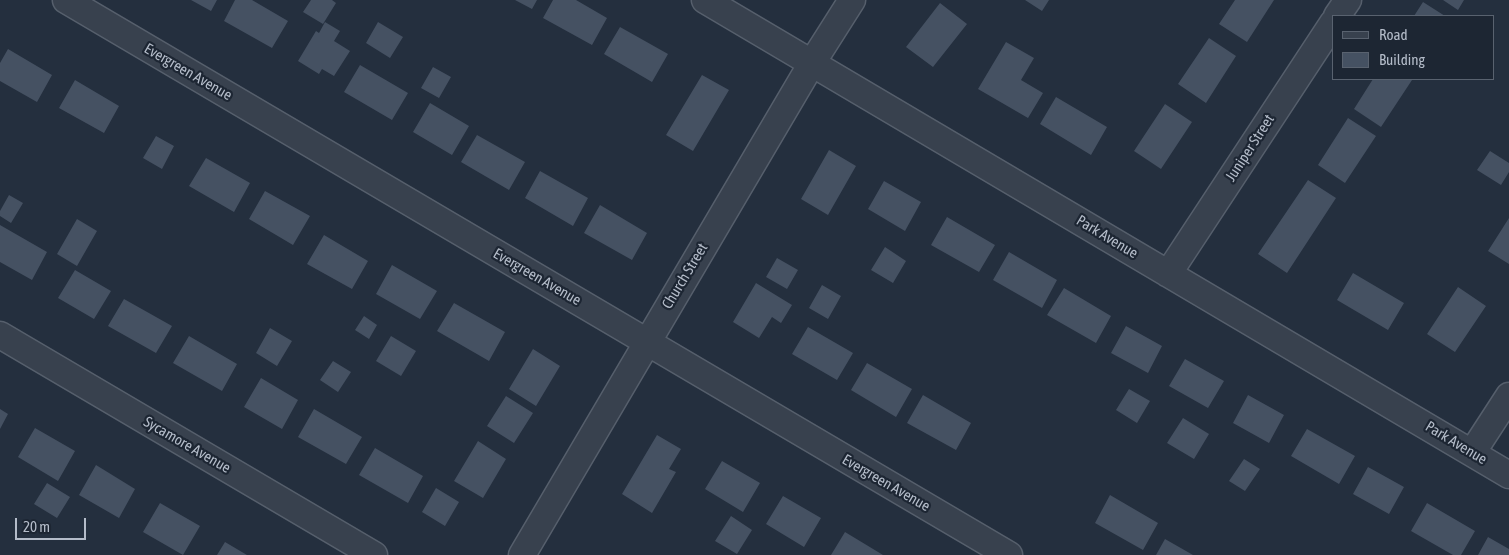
<!DOCTYPE html>
<style>
body{margin:0}
#map{position:relative;width:1509px;height:555px;overflow:hidden;background:#242f3e;font-family:"Asap Condensed",sans-serif}
canvas{display:block}
.legend{position:absolute;left:1332px;top:15px;width:162px;height:65px;box-sizing:border-box;background:#1d2633;border:1px solid #59626f;margin:0;padding:6px 9px;list-style:none;font-size:15px;color:#b4bcc9}
.legend li{display:flex;align-items:center;gap:10px;height:25px}
.legend b{width:25px;border:1px solid #59626f}
.scale{position:absolute;left:15px;top:518px;width:71px;height:22px;box-sizing:border-box;border:2px solid #b4bcc9;border-top:0;padding-left:6px;font-size:15px;line-height:18px;white-space:nowrap;color:#b4bcc9;-webkit-text-stroke:4px #1d2633;paint-order:stroke}
</style>
<div id="map">
<canvas width="1509" height="555"></canvas>
<ul class="legend">
<li><b style="height:6px;background:#38414e"></b>Road</li>
<li><b style="height:14px;background:#455162"></b>Building</li>
</ul>
<div class="scale">20 m</div>
</div>
<script>
const c = document.querySelector('canvas').getContext('2d');
c.lineJoin = 'round';
function paint(path, color) { c.fillStyle = color; c.fill(path, 'evenodd'); }
const shape = rows => new Path2D(rows.map(r => 'M' + r).join(''));
function stroke(path, color, width, dash) { c.strokeStyle = color; c.lineWidth = width; c.lineCap = dash ? 'butt' : 'round'; c.setLineDash(dash || []); c.stroke(path); }
function write(font, color, halo, rows, align = 'center') {
  c.font = font + ' "Asap Condensed",sans-serif'; c.lineWidth = 4.5; c.setLineDash([]); c.textBaseline = 'middle'; c.strokeStyle = halo; c.fillStyle = color; for (const [text, x, y, turn = 0] of rows) {
    c.save(); c.translate(x, y); c.rotate((+turn || 0) * Math.PI / 180); c.textAlign = isNaN(turn) ? turn : align; if (halo) c.strokeText(text, 0, 0); c.fillText(text, 0, 0); c.restore();
  }
}
paint(shape([
 [191,0,217,0,211,11],
 [235,0,252,0,288,21,272,48,224,21],
 [311,0,332,0,336,3,323,24,303,12],
 [515,0,537,0,532,9],
 [553,0,576,0,607,18,592,45,543,18],
 [1025,0,1049,0,1042,11],
 [1235,0,1274,0,1247,42,1219,24],
 [1443,0,1464,0,1458,10],
 [1423,2,1445,16,1414,16],
 [940,3,967,24,933,67,906,47],
 [325,22,340,31,334,41,350,51,334,76,322,69,319,74,298,61,316,31,319,33],
 [378,22,403,37,390,58,366,43],
 [620,27,668,54,652,82,604,54],
 [1209,38,1236,56,1206,103,1178,84],
 [1006,42,1034,58,1021,80,1043,93,1028,118,978,89],
 [8,49,52,75,37,102,0,81,0,63],
 [360,65,408,93,392,120,344,92],
 [433,67,451,77,439,98,421,88],
 [702,75,729,90,693,151,666,135],
 [1373,79,1412,80,1381,127,1354,109],
 [75,80,119,106,104,133,59,108],
 [1056,97,1107,127,1091,155,1040,124],
 [430,103,469,126,452,155,413,132],
 [1165,104,1192,122,1161,169,1134,151],
 [1348,118,1376,136,1345,183,1318,165],
 [477,135,525,162,509,190,461,162],
 [156,136,174,146,162,169,143,158],
 [829,150,856,166,828,215,801,199],
 [1490,151,1509,163,1509,172,1501,185,1477,170],
 [206,158,250,183,234,212,189,186],
 [540,171,588,198,573,226,525,198],
 [1308,180,1336,198,1287,273,1258,254],
 [884,181,921,202,905,231,868,209],
 [265,191,310,216,293,245,249,219],
 [9,195,23,203,11,223,0,216,0,211],
 [600,205,647,233,632,260,584,233],
 [947,217,995,245,979,272,931,245],
 [1509,218,1509,264,1488,251],
 [77,219,97,231,77,266,57,254],
 [0,225,47,252,32,280,0,262],
 [324,235,368,261,352,289,307,264],
 [885,247,906,261,893,283,871,270],
 [1009,252,1057,280,1042,308,993,280],
 [777,258,798,270,787,289,766,277],
 [392,265,437,291,420,319,376,294],
 [75,270,111,291,94,319,58,298],
 [1353,273,1404,303,1388,330,1337,300],
 [756,283,792,305,781,323,772,317,759,338,733,322],
 [822,285,841,296,828,319,809,308],
 [1458,287,1486,306,1455,352,1427,334],
 [1064,288,1111,316,1096,343,1047,315],
 [124,299,172,326,156,353,108,326],
 [454,303,505,332,489,361,437,331],
 [364,316,377,325,369,339,355,330],
 [1126,326,1162,346,1148,373,1111,353],
 [808,327,853,353,837,380,792,354],
 [270,328,292,341,277,366,256,353],
 [189,336,237,364,222,391,173,363],
 [391,336,416,351,401,376,376,361],
 [533,349,560,366,536,406,509,389],
 [1185,359,1224,381,1208,408,1169,386],
 [333,361,351,372,338,392,320,380],
 [867,363,912,389,896,417,851,390],
 [261,378,298,400,282,429,244,407],
 [1129,389,1150,401,1137,423,1116,410],
 [923,395,971,423,956,450,907,423],
 [1248,395,1284,415,1269,443,1233,423],
 [506,396,533,413,514,443,487,426],
 [0,409,8,414,0,429],
 [314,409,362,437,346,464,298,437],
 [1183,418,1209,434,1194,459,1167,443],
 [35,428,75,451,58,481,18,457],
 [1307,429,1355,456,1339,484,1291,456],
 [657,435,681,449,669,469,676,472,652,513,622,494],
 [478,441,506,459,483,498,454,481],
 [375,448,423,476,408,503,359,475],
 [1244,459,1260,469,1245,491,1229,481],
 [722,461,760,483,743,512,705,489],
 [96,465,135,489,119,518,79,495],
 [1368,467,1404,487,1389,514,1353,494],
 [47,483,70,497,57,518,34,504],
 [436,488,459,502,445,526,422,512],
 [1110,495,1158,523,1143,550,1095,523],
 [783,496,821,518,804,547,766,524],
 [160,503,200,526,183,555,143,532],
 [1427,503,1475,531,1461,555,1453,555,1411,531],
 [731,516,752,530,737,554,715,541],
 [845,532,883,555,831,555],
 [1488,537,1509,549,1509,555,1478,555],
 [1165,539,1193,555,1156,555],
 [225,542,247,555,217,555]
]), '#455162');
const street = shape([
 [66,0,1009,555],
 [705,0,1509,475],
 [1337,16,1348,0],
 [1168,274,1333,23],
 [0,335,374,555],
 [1472,453,1509,396],
 [522,555,812,63,852,0]
]);
stroke(street, '#565f6c', 29);
stroke(street, '#38414e', 26);
write('15px', '#b4bcc9', '#1d2633', [
 ["Evergreen Avenue",188,72,30],
 ["Juniper Street",1250,148,-57],
 ["Park Avenue",1107,237,31],
 ["Church Street",685,276,-59],
 ["Evergreen Avenue",537,277,30],
 ["Park Avenue",1456,443,31],
 ["Sycamore Avenue",187,445,30],
 ["Evergreen Avenue",886,483,30]
]);
</script>
